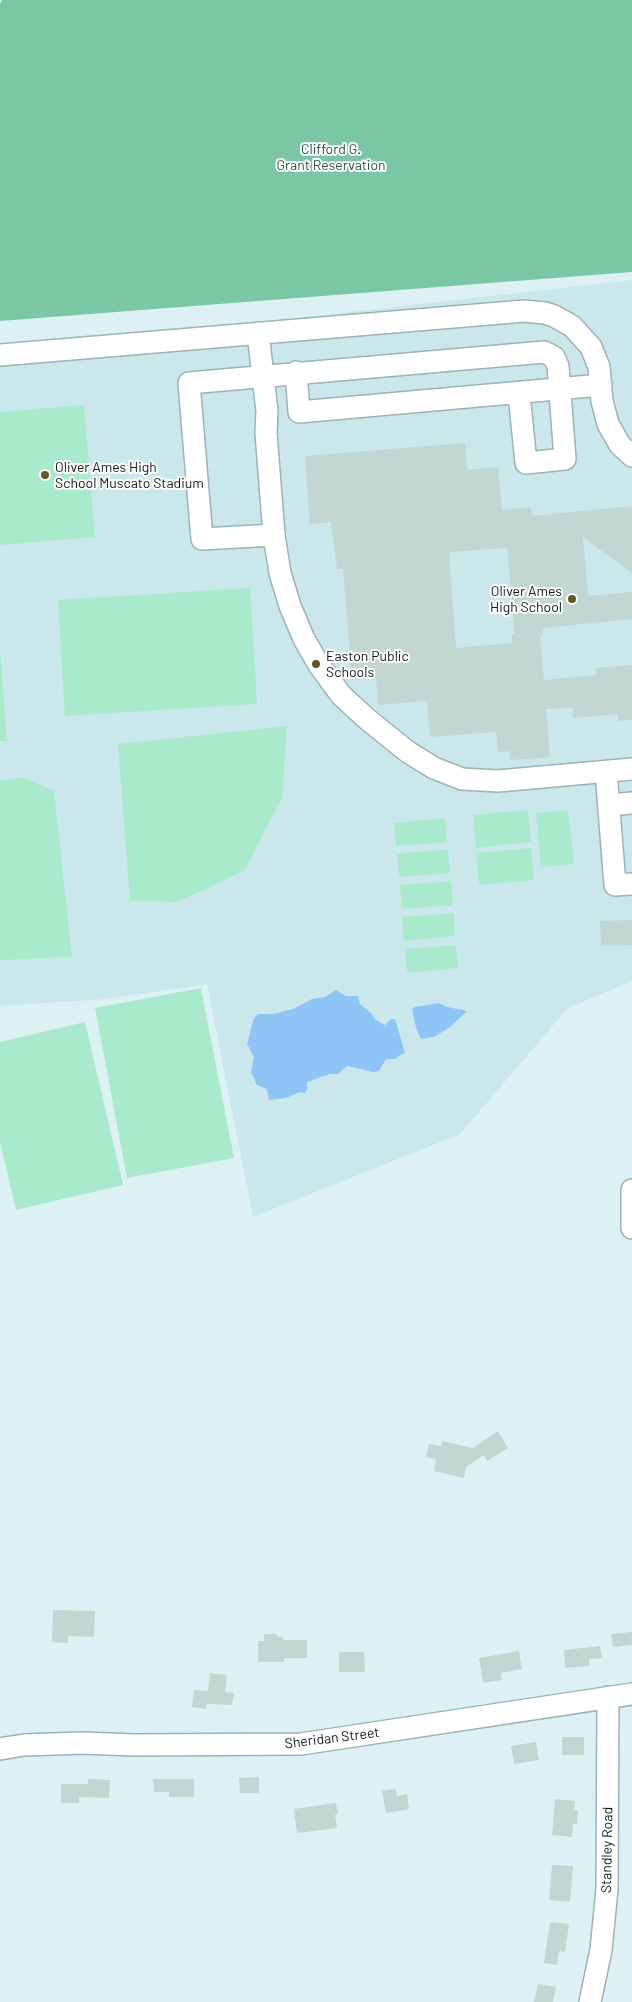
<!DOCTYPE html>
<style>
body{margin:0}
canvas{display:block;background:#ddf1f4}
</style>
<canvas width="632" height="2002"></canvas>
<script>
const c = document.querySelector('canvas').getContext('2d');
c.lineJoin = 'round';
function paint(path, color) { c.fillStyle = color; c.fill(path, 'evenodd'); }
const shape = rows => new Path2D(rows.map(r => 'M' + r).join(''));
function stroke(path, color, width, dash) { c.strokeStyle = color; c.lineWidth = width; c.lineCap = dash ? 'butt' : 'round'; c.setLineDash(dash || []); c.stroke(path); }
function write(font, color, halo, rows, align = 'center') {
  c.font = font + ' Barlow,sans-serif'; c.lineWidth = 4; c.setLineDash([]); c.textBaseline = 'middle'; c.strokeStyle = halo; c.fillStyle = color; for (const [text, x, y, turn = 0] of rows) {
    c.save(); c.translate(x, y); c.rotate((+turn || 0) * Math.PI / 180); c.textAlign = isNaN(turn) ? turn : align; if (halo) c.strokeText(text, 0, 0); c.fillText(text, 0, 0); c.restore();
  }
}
paint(shape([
 [632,280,632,981,568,1008,460,1134,253,1217,207,984,107,999,0,1006,0,347,191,330]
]), '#cae7eb');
paint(shape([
 [84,405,95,537,0,545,0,412],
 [250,588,257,704,65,716,58,600],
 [0,650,7,741,0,741],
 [287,726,282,798,244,871,177,902,130,901,118,744],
 [23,777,54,791,72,957,0,960,0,781],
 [528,810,531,842,476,848,473,815],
 [568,810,574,864,541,867,536,813],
 [445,818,447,842,396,846,394,823],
 [531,848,534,880,479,885,476,853],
 [448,849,450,873,399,877,397,854],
 [451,881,453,905,402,909,400,885],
 [454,913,455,936,404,941,402,917],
 [456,945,458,968,407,973,405,949],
 [201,988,234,1158,127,1178,95,1008],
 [85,1022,123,1185,16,1210,0,1142,0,1042]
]), '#aaeacc');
paint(shape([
 [2,0,632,0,632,272,0,321,0,4]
]), '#7bc7a5');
paint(shape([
 [336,990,346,996,358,996,360,1004,371,1013,376,1020,385,1025,391,1019,395,1019,405,1053,400,1055,395,1059,386,1059,379,1071,373,1072,347,1066,338,1074,330,1074,307,1082,307,1090,305,1093,300,1092,286,1098,269,1100,267,1089,257,1085,251,1072,254,1057,247,1044,254,1018,258,1014,274,1014,293,1009,312,999,325,997],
 [439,1003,447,1007,467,1011,450,1027,434,1037,421,1039,416,1028,412,1009,415,1007]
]), '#8fc4f6');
paint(shape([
 [465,443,467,470,498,467,502,510,531,507,532,516,632,506,632,573,583,537,588,596,632,592,632,619,542,628,543,635,540,635,544,680,597,675,596,668,632,665,632,720,618,721,618,714,573,718,573,708,546,709,550,757,510,760,509,751,498,752,496,732,430,737,427,701,378,705,376,678,352,680,343,569,337,569,331,522,310,524,305,456],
 [507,548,513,612,514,634,512,634,512,643,456,648,449,552],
 [632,920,632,945,601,946,600,921],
 [498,1431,508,1448,487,1461,484,1455,466,1467,464,1478,434,1471,436,1459,426,1457,429,1444,441,1446,442,1441,473,1448],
 [53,1610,95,1611,94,1637,68,1636,68,1643,52,1642],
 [632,1632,632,1645,613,1647,611,1634],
 [264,1634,277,1634,277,1637,283,1637,283,1640,307,1640,307,1658,284,1658,284,1662,258,1662,258,1641,264,1641],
 [600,1646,602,1658,589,1659,589,1666,565,1668,564,1650],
 [519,1651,522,1669,501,1673,502,1680,483,1683,479,1658],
 [339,1652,364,1652,365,1672,339,1672],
 [210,1673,227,1675,225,1692,234,1693,232,1705,207,1704,206,1709,192,1707,194,1690,208,1691],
 [562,1737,584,1737,584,1755,562,1755],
 [536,1742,539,1760,514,1764,511,1746],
 [259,1777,259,1793,240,1793,239,1778],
 [88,1779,110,1780,109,1798,79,1797,79,1803,61,1803,61,1784,88,1784],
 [153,1779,194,1779,194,1797,169,1797,169,1792,154,1792],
 [396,1789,397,1796,407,1794,409,1809,386,1813,382,1791],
 [555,1799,575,1801,574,1810,578,1811,577,1824,573,1824,572,1837,552,1835],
 [336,1803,338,1814,335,1815,337,1828,297,1833,294,1809],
 [552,1865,573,1866,570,1902,549,1900],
 [550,1922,569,1924,565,1952,559,1951,557,1965,544,1963],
 [538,1984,556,1987,553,2002,534,2002]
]), '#c2d6d2');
const minor = shape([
 [258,333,267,411,266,433,274,535,280,573,290,606,304,639,319,665,341,695,367,719,408,752,434,768,462,779,498,781,632,769],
 [0,355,524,311,545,313,554,316,572,326,591,347,599,367,602,401,608,424,620,445,632,456],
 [296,372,299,412,601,385],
 [274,535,202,539,189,383,544,352,554,357,558,366,565,459,526,463,519,394],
 [606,772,615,885,632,884],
 [609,805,632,803],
 [632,1190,632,1228],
 [0,1749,24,1745,83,1743,133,1745,301,1744,632,1694],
 [590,2002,601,1950,607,1889,608,1697]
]);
stroke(minor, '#9fb2b5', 24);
stroke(minor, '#fff', 21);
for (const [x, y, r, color] of [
 [45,475,5,"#5f5825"],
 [572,599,5,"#5f5825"],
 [316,664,5,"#5f5825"]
]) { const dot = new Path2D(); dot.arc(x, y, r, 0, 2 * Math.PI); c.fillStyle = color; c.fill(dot); stroke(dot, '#fff', 2); }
write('14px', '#1d5841', '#fff', [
 ["Clifford G.",331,149],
 ["Grant Reservation",331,165]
]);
write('14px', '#12191a', '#fff', [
 ["Oliver Ames High",55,467],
 ["School Muscato Stadium",55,483],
 ["Oliver Ames",562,591,"right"],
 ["High School",562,607,"right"],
 ["Easton Public",326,656],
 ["Schools",326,672]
], 'left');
write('14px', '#12191a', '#fff', [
 ["Sheridan Street",332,1738,-7],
 ["Standley Road",607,1850,-89]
]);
</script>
